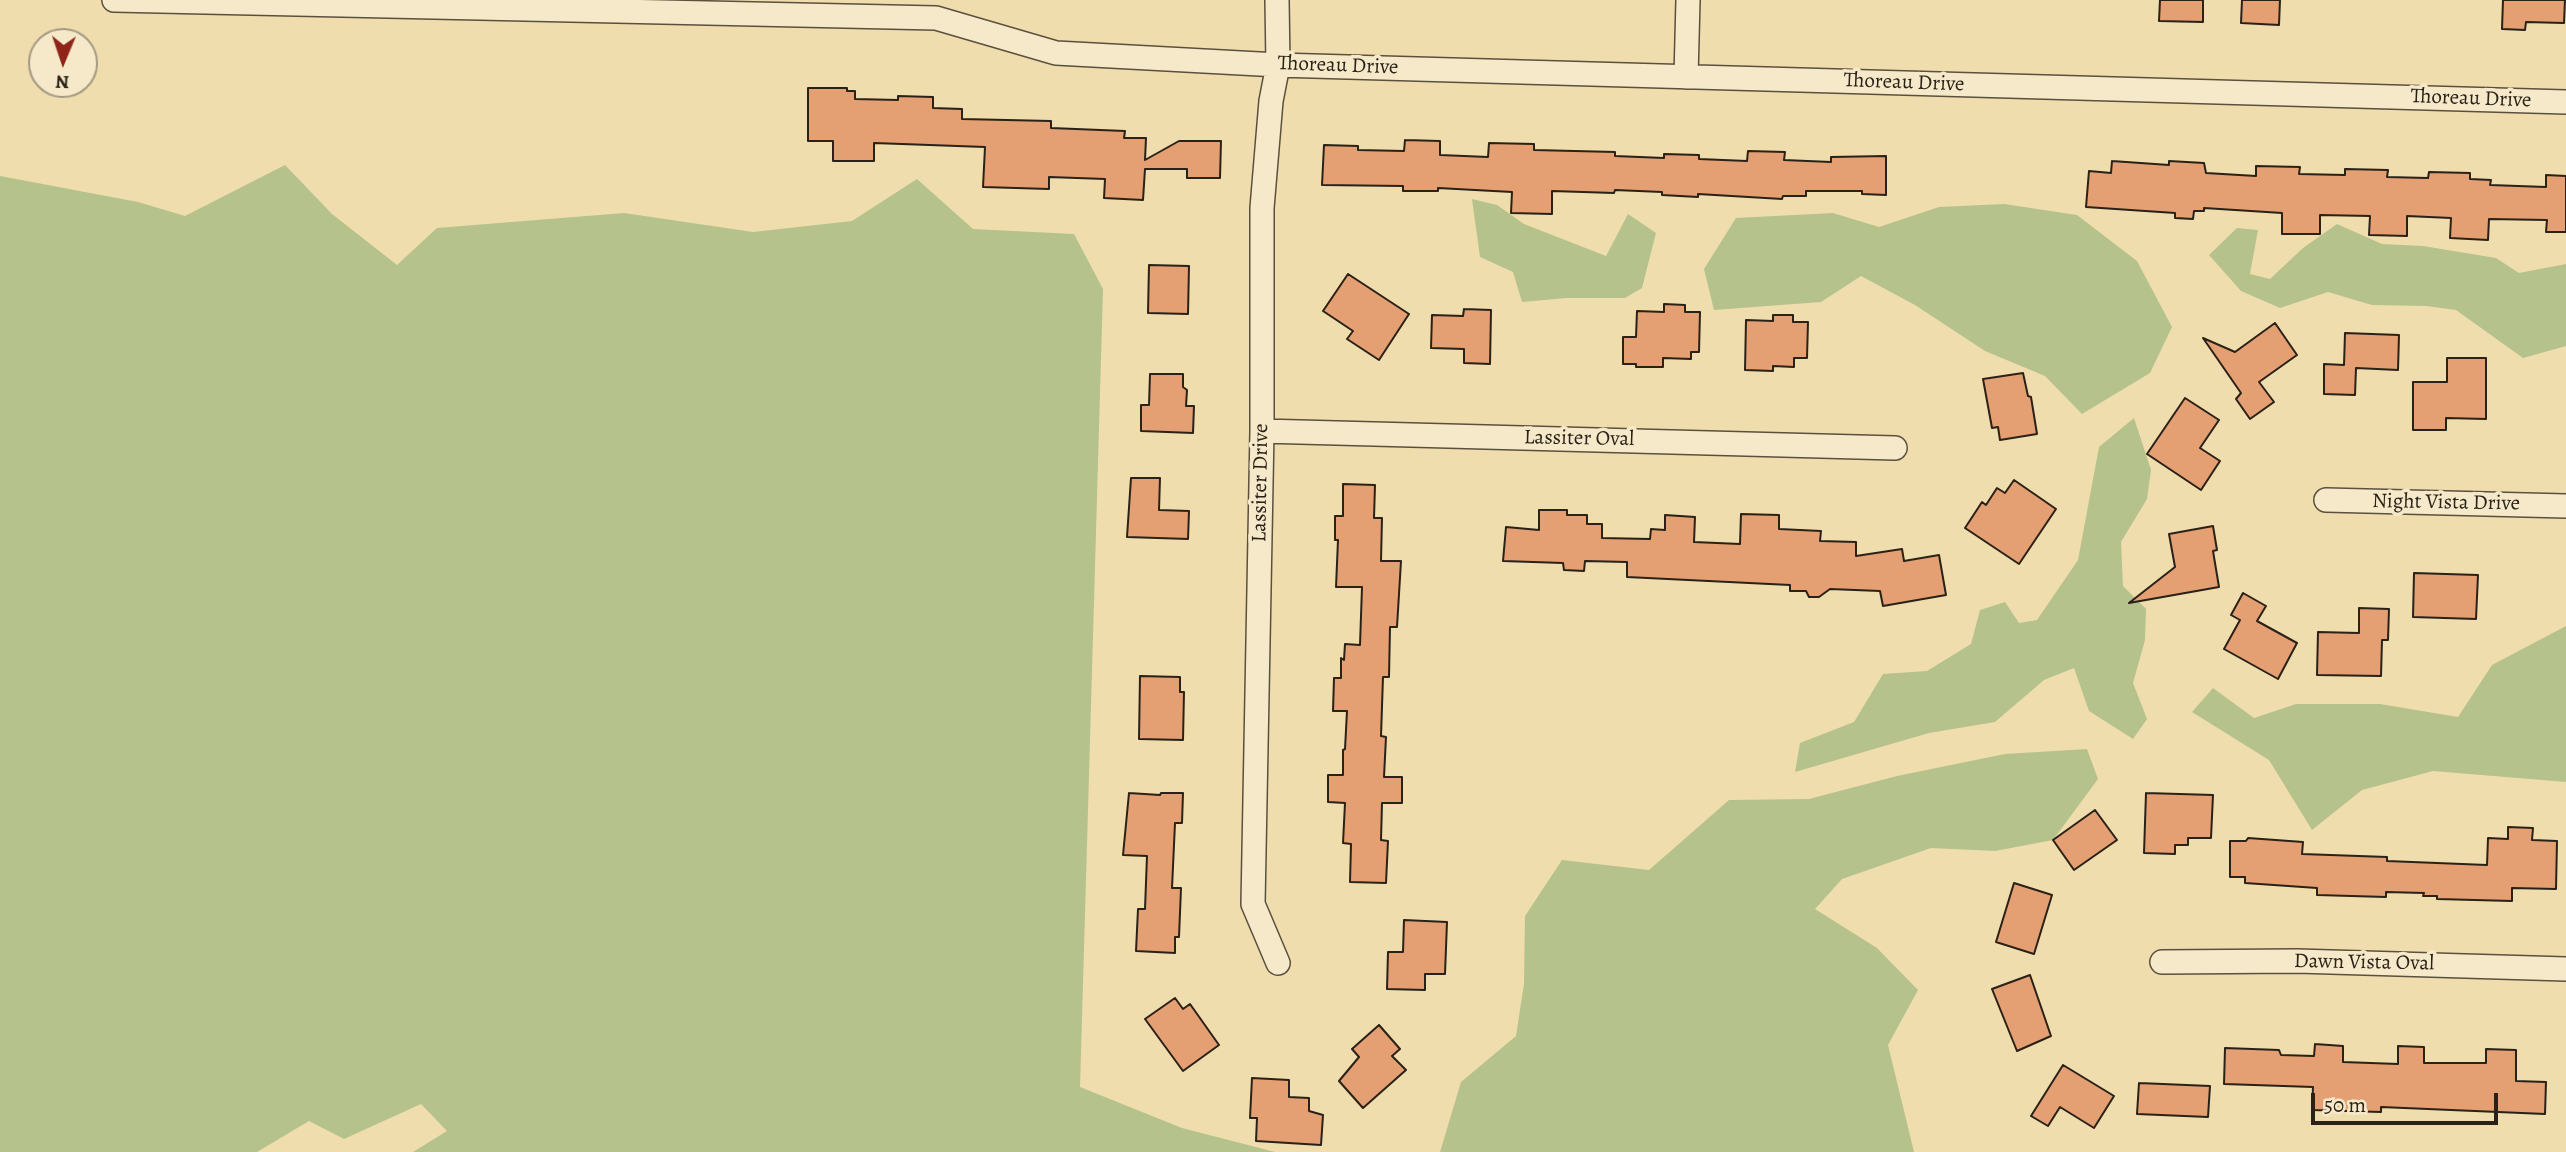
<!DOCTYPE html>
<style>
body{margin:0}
#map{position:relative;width:2566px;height:1152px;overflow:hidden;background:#efddae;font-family:Alegreya,serif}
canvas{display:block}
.north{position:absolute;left:28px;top:28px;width:70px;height:70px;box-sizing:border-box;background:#f5e9ca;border:2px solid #a49982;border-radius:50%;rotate:182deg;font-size:19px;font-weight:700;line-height:28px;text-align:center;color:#2a2117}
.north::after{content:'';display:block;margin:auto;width:24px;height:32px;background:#8f2418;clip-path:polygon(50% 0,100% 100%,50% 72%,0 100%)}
.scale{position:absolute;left:2311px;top:1093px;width:187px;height:32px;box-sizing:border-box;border:4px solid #2a2117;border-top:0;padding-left:9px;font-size:21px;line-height:24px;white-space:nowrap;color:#2a2117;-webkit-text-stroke:5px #f5e9ca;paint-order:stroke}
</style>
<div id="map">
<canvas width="2566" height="1152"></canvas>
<div class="north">N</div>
<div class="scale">50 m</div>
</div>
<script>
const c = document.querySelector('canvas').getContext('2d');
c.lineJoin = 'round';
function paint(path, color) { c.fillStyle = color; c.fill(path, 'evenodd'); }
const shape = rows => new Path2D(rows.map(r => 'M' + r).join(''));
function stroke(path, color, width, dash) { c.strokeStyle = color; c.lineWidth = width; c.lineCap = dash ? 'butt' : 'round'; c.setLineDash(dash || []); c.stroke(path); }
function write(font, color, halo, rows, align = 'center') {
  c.font = font + ' Alegreya,serif'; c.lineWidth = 7; c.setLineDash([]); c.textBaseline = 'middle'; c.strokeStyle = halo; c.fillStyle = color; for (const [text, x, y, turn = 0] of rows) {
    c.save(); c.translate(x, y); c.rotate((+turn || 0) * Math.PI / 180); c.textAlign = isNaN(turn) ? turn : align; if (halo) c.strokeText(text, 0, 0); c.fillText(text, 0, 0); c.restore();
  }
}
paint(shape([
 [285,165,332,214,397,265,437,228,624,213,753,232,852,221,917,179,973,229,1074,234,1103,289,1080,1087,1182,1128,1275,1152,413,1152,447,1131,421,1104,344,1139,309,1121,257,1152,0,1152,0,176,138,202,185,216],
 [1472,199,1497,205,1524,224,1606,256,1628,214,1656,233,1642,288,1625,298,1567,298,1522,302,1513,272,1480,257],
 [2004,204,2077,215,2137,261,2172,327,2150,373,2082,414,2045,376,1985,351,1915,305,1861,276,1821,302,1714,310,1704,269,1736,218,1833,213,1879,227,1939,207],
 [2337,224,2382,244,2423,246,2496,258,2519,273,2566,264,2566,346,2523,358,2456,310,2426,306,2372,305,2328,292,2280,308,2241,291,2209,255,2237,228,2258,230,2250,274,2270,279,2303,248],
 [2134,418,2151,470,2147,499,2121,542,2123,586,2146,609,2145,640,2133,683,2147,719,2133,739,2089,711,2074,668,2044,680,1995,722,1929,733,1795,772,1800,743,1854,722,1883,674,1927,671,1971,644,1980,610,2005,602,2019,623,2037,620,2078,560,2099,447],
 [2566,626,2566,782,2433,771,2362,790,2312,830,2269,760,2192,712,2213,688,2254,718,2296,704,2380,704,2458,717,2492,665],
 [2087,749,2098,779,2053,840,1995,851,1931,848,1842,879,1815,909,1877,948,1918,990,1888,1045,1914,1152,1440,1152,1461,1082,1516,1036,1524,984,1525,916,1562,860,1649,870,1729,800,1809,799,1897,776,2005,754]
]), '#b6c28c');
const building = shape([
 [2160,0,2203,0,2203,22,2159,21,2160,0],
 [2242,0,2280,0,2279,25,2241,23,2242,0],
 [2503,0,2565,0,2564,23,2526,22,2525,30,2502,29,2503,0],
 [808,88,847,88,847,91,855,91,855,99,898,100,898,96,933,97,933,108,962,109,962,119,1051,121,1051,128,1125,131,1124,138,1146,138,1145,160,1179,141,1221,141,1220,178,1187,178,1187,169,1145,169,1143,200,1104,198,1105,179,1049,177,1049,189,983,187,985,147,874,143,874,161,833,161,833,141,808,141,808,88],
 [1405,140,1440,141,1440,155,1488,157,1489,143,1534,144,1534,150,1615,152,1615,156,1664,158,1664,154,1699,155,1699,159,1747,161,1748,151,1785,152,1784,160,1831,162,1831,157,1886,156,1886,195,1862,194,1862,191,1806,191,1806,196,1783,196,1782,199,1698,194,1698,197,1662,195,1662,192,1615,190,1614,193,1552,191,1552,214,1511,213,1512,192,1438,188,1438,191,1403,191,1403,186,1322,185,1324,145,1358,146,1358,150,1404,151,1405,140],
 [2112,161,2169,165,2169,161,2204,163,2206,173,2256,176,2256,166,2300,167,2299,174,2345,175,2345,169,2388,170,2387,177,2428,178,2429,172,2470,173,2470,179,2491,180,2490,185,2546,187,2546,175,2566,176,2566,232,2546,232,2547,220,2489,219,2488,240,2450,238,2451,218,2407,216,2407,236,2369,235,2370,216,2320,215,2320,234,2282,234,2282,213,2204,208,2204,211,2194,211,2193,219,2175,218,2175,213,2086,207,2089,171,2111,173,2112,161],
 [1149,265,1189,266,1188,314,1148,313,1149,265],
 [1348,274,1409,314,1379,360,1347,339,1353,331,1323,311,1348,274],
 [1664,304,1685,305,1685,312,1700,312,1699,352,1691,352,1691,359,1663,358,1663,367,1636,367,1636,364,1623,364,1623,337,1636,337,1637,311,1664,312,1664,304],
 [1464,309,1491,310,1490,364,1464,363,1464,349,1431,348,1432,315,1463,316,1464,309],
 [1773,315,1793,315,1793,322,1808,322,1807,358,1794,358,1794,367,1773,366,1773,371,1745,370,1746,320,1773,321,1773,315],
 [2275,323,2297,355,2259,382,2274,402,2250,419,2236,399,2241,393,2203,338,2235,352,2275,323],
 [2345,333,2399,335,2398,370,2356,368,2355,395,2324,394,2324,364,2344,365,2345,333],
 [2447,358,2486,358,2486,419,2446,418,2446,430,2413,430,2413,382,2447,382,2447,358],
 [2023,373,2028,396,2031,397,2037,434,2000,440,1998,427,1992,428,1983,379,2023,373],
 [1150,374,1183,374,1183,387,1187,390,1186,406,1194,406,1193,433,1141,431,1141,405,1149,405,1150,374],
 [2185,398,2219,420,2200,448,2220,461,2201,490,2147,454,2185,398],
 [1131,478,1160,478,1159,510,1189,511,1188,539,1127,537,1131,478],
 [2014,480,2056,509,2019,564,1965,528,1982,502,1986,505,1997,488,2005,493,2014,480],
 [1343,484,1375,485,1374,518,1382,518,1381,561,1401,561,1397,627,1390,627,1389,677,1383,677,1381,736,1386,737,1384,777,1402,777,1402,803,1382,803,1381,840,1388,841,1386,883,1350,882,1351,844,1343,843,1345,803,1328,802,1328,775,1343,775,1343,750,1345,749,1347,711,1333,711,1334,678,1341,678,1341,658,1344,660,1345,644,1360,645,1362,587,1336,587,1338,540,1335,540,1335,516,1343,516,1343,484],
 [1539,510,1567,510,1567,515,1587,515,1587,524,1602,524,1602,538,1650,539,1651,529,1665,530,1665,515,1695,517,1694,542,1740,544,1741,514,1779,515,1779,529,1821,531,1820,541,1856,542,1856,556,1902,549,1904,561,1939,555,1946,595,1883,606,1880,591,1830,589,1819,597,1809,597,1806,591,1790,591,1790,585,1627,577,1627,562,1585,561,1584,571,1564,570,1563,563,1503,561,1506,527,1539,530,1539,510],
 [2213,526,2217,550,2213,551,2219,587,2129,603,2175,567,2169,534,2213,526],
 [2414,573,2478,575,2476,619,2413,617,2414,573],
 [2243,593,2266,606,2257,621,2297,643,2278,679,2224,649,2240,620,2231,615,2243,593],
 [2359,608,2389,609,2388,640,2382,640,2381,676,2317,675,2318,632,2359,633,2359,608],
 [1140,676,1180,677,1180,692,1184,692,1183,740,1139,739,1140,676],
 [1129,793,1160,795,1161,793,1183,793,1182,823,1175,823,1172,888,1181,888,1179,937,1175,937,1175,953,1136,951,1138,909,1145,909,1147,856,1123,855,1129,793],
 [2146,793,2213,795,2211,838,2188,838,2188,845,2175,845,2175,854,2144,853,2146,793],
 [2095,810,2117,840,2074,870,2053,840,2095,810],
 [2508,827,2533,828,2532,840,2557,841,2556,889,2512,888,2512,901,2437,899,2437,896,2423,896,2424,893,2386,892,2386,897,2317,895,2317,888,2245,883,2245,877,2230,877,2230,841,2246,841,2248,838,2303,842,2302,854,2387,857,2387,861,2487,865,2488,838,2508,839,2508,827],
 [2014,883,2052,895,2034,954,1996,942,2014,883],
 [1404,920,1447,922,1445,974,1425,974,1425,990,1387,989,1388,952,1403,952,1404,920],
 [2030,975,2051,1036,2017,1051,1992,989,2030,975],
 [1175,998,1183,1009,1190,1004,1219,1045,1183,1071,1145,1019,1175,998],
 [1379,1025,1400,1049,1392,1056,1406,1070,1363,1108,1339,1081,1359,1057,1352,1049,1379,1025],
 [2315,1044,2343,1046,2343,1062,2398,1064,2398,1046,2424,1047,2424,1063,2486,1063,2486,1049,2516,1050,2516,1081,2546,1082,2545,1114,2381,1107,2381,1112,2312,1110,2313,1087,2224,1084,2225,1048,2279,1050,2281,1055,2314,1056,2315,1044],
 [2063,1065,2114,1096,2094,1128,2060,1107,2048,1126,2031,1116,2063,1065],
 [1252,1078,1289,1080,1289,1097,1309,1098,1309,1111,1323,1115,1321,1145,1256,1141,1257,1118,1250,1118,1252,1078],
 [2139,1083,2210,1086,2208,1117,2137,1114,2139,1083]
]);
paint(building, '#e49f73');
stroke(building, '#2a2117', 2);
const minor = shape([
 [114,0,936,18,1056,53,1278,65,2566,102],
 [1277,0,1278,65,1271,101,1262,208,1262,431,1253,904,1278,963],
 [1686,77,1688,0],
 [1262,431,1895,448],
 [2326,500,2566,506],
 [2162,962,2297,961,2566,969]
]);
stroke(minor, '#5b503d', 26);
stroke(minor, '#f5e9ca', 23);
write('21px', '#2a2117', '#f5e9ca', [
 ["Thoreau Drive",1338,66,2],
 ["Thoreau Drive",1904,83,2],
 ["Thoreau Drive",2471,99,2],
 ["Lassiter Oval",1579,439,1],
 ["Lassiter Drive",1261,483,-89],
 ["Night Vista Drive",2446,503,1],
 ["Dawn Vista Oval",2364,963,1]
]);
</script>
